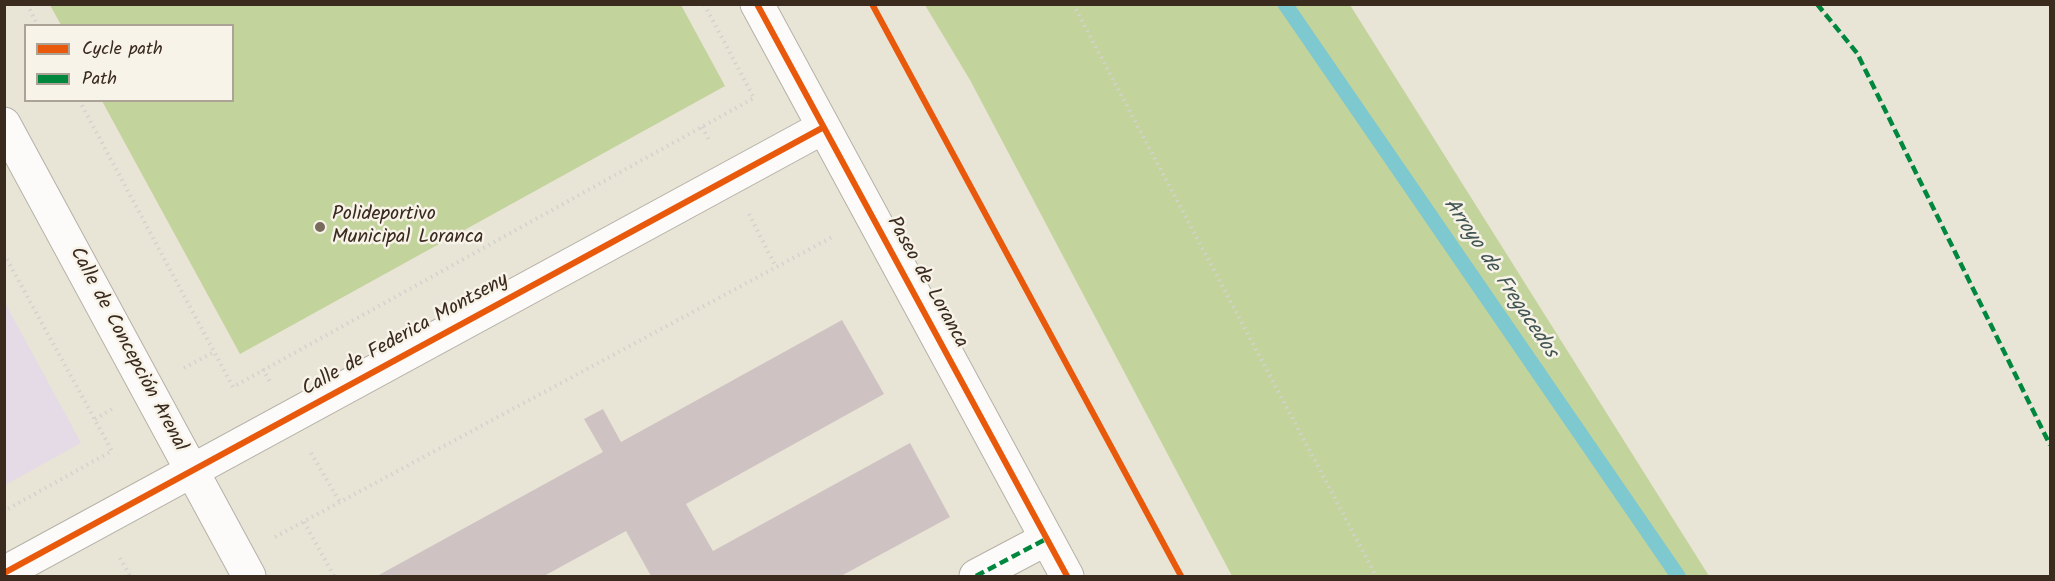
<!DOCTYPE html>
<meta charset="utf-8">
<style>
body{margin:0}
#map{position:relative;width:2055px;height:581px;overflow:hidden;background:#e8e4d6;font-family:Kalam,sans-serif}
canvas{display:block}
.frame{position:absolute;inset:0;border:6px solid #3b2a1e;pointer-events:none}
.legend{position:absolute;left:24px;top:24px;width:210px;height:78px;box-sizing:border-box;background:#f7f3e8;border:2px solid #aca397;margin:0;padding:8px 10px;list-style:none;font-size:18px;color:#3b2a1e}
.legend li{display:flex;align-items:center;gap:12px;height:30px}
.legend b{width:30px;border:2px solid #aca397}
</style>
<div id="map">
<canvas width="2055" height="581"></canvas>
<div class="frame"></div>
<ul class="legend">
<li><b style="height:8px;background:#e8590c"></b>Cycle path</li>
<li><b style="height:8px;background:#00873e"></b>Path</li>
</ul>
</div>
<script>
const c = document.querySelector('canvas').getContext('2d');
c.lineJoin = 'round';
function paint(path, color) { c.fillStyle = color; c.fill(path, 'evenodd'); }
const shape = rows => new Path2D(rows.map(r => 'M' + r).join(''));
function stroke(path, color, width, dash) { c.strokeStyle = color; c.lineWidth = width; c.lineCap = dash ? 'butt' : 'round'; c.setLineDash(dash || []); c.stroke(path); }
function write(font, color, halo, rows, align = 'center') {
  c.font = font + ' Kalam,sans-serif'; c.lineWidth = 5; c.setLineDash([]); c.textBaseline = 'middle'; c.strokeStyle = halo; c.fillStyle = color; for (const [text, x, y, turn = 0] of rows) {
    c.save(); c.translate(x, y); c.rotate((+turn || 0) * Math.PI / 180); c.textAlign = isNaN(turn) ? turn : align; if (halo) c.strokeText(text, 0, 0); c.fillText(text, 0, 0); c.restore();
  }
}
paint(shape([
 [4,301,81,443,5,485,4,485]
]), '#e4dbe6');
paint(shape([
 [50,5,681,5,725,86,240,354,102,101,232,100,232,26,61,25],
 [925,5,1350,5,1709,576,1232,576,970,80]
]), '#c3d39c');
stroke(shape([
 [1285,4,1678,576]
]), '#7ec8d0', 15);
paint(shape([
 [842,320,884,394,686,504,713,551,910,443,950,517,841,576,651,576,626,531,544,576,377,576,603,452,584,419,603,409,621,442]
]), '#cec3c2');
const pedestrian = shape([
 [976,576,1046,539]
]);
const minor = shape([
 [4,124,249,576],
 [4,573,822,128]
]);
const tertiary = shape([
 [757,4,1067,576]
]);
stroke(pedestrian, '#b5b1a7', 35);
stroke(minor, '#b5b1a7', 35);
stroke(tertiary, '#b5b1a7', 35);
stroke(shape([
 [27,4,38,26],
 [1073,4,1376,576],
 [79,100,233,387,754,98,704,4],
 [702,127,710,142],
 [749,214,776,267],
 [4,254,112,451,4,511],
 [184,368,214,352],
 [263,369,270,382],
 [95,419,112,409],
 [311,453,340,502],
 [304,522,334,576],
 [275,537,834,236],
 [120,558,130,576]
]), '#d4d2ce', 4, [1.5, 4.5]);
stroke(pedestrian, '#fcfbf9', 33);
stroke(minor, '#fcfbf9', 33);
stroke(tertiary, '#fcfbf9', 33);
stroke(shape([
 [1817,4,1857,53,2050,445],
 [976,576,1046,539]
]), '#00873e', 4.5, [9, 4.5]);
stroke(shape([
 [757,4,1067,576],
 [872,4,1181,576],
 [4,573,822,128]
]), '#e8590c', 6);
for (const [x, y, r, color] of [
 [320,227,6,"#786b5e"]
]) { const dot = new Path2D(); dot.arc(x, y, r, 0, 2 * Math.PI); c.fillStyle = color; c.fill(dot); stroke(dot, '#f7f3e8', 2); }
write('20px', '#3b2a1e', '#f7f3e8', [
 ["Polideportivo",332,216],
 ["Municipal Loranca",332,239]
], 'left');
write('20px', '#3b2a1e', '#f7f3e8', [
 ["Paseo de Loranca",926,283,61],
 ["Calle de Federica Montseny",406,336,-29],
 ["Calle de Concepción Arenal",127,350,62]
]);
write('italic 21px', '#425653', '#f7f3e8', [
 ["Arroyo de Fregacedos",1499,279,56]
]);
</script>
